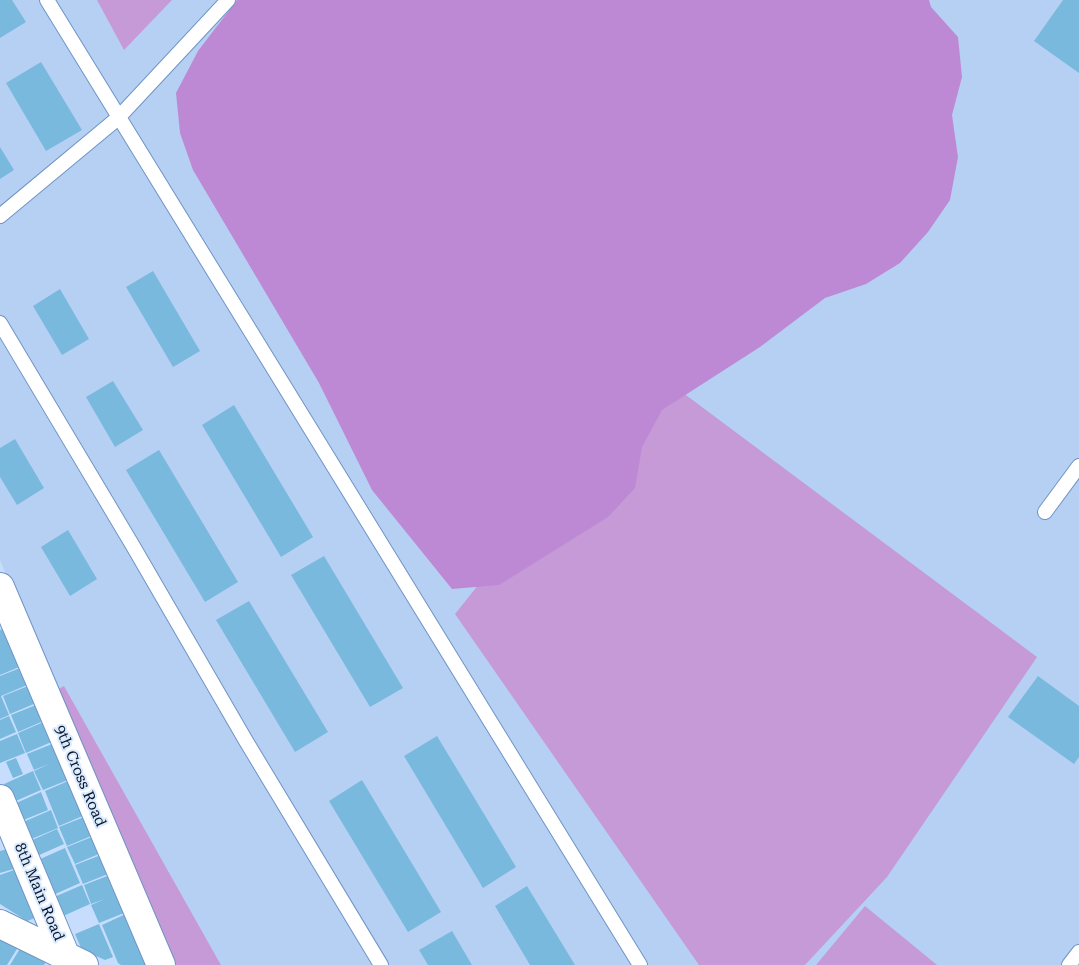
<!DOCTYPE html>
<style>
body{margin:0}
canvas{display:block;background:#c6ddfd}
</style>
<canvas width="1079" height="965"></canvas>
<script>
const c = document.querySelector('canvas').getContext('2d');
c.lineJoin = 'round';
function paint(path, color) { c.fillStyle = color; c.fill(path, 'evenodd'); }
const shape = rows => new Path2D(rows.map(r => 'M' + r).join(''));
function stroke(path, color, width, dash) { c.strokeStyle = color; c.lineWidth = width; c.lineCap = dash ? 'butt' : 'round'; c.setLineDash(dash || []); c.stroke(path); }
function write(font, color, halo, rows, align = 'center') {
  c.font = font + ' "Roboto Serif",serif'; c.lineWidth = 4; c.setLineDash([]); c.textBaseline = 'middle'; c.strokeStyle = halo; c.fillStyle = color; for (const [text, x, y, turn = 0] of rows) {
    c.save(); c.translate(x, y); c.rotate((+turn || 0) * Math.PI / 180); c.textAlign = isNaN(turn) ? turn : align; if (halo) c.strokeText(text, 0, 0); c.fillText(text, 0, 0); c.restore();
  }
}
paint(shape([
 [0,0,1079,0,1079,965,221,965,64,686,54,691,0,560]
]), '#b6d0f3');
paint(shape([
 [97,0,172,0,124,50],
 [651,369,1037,657,887,877,805,965,699,965,455,614],
 [64,686,221,965,176,965,54,691],
 [865,906,937,965,816,965]
]), '#c59ad7');
paint(shape([
 [237,0,929,0,931,7,958,37,962,77,952,115,958,157,950,200,928,232,900,263,866,284,825,298,760,347,662,410,642,447,635,488,608,517,499,585,452,589,372,490,319,383,193,170,180,133,176,93,198,51]
]), '#bd89d4');
paint(shape([
 [0,0,12,0,26,22,0,38],
 [1063,0,1079,0,1079,73,1034,41],
 [41,62,82,130,46,151,6,83],
 [0,147,14,170,0,179],
 [153,271,200,351,173,367,126,287],
 [60,289,89,339,62,355,33,306],
 [113,381,143,430,115,447,86,397],
 [234,405,313,537,281,557,202,425],
 [15,439,44,488,17,505,0,477,0,448],
 [159,450,238,582,205,602,126,470],
 [68,530,97,579,70,596,41,547],
 [324,556,403,688,370,707,291,575],
 [249,601,328,732,295,752,216,620],
 [8,627,24,665,0,675,0,630],
 [25,666,32,683,1,696,9,715,0,719,0,676],
 [1038,676,1079,706,1079,757,1074,764,1008,717],
 [33,684,41,701,10,714,3,696],
 [41,703,48,719,18,732,11,715],
 [9,716,16,732,0,739,0,720],
 [48,720,56,740,26,753,18,733],
 [17,734,25,753,0,763,0,741],
 [437,736,516,867,483,888,404,756],
 [57,742,73,778,43,790,34,771,49,764,34,770,27,754],
 [16,758,23,774,13,778,6,762],
 [33,771,41,790,11,803,4,784],
 [75,778,85,815,59,826,45,791],
 [362,780,441,912,408,932,329,801],
 [41,792,48,810,21,821,14,804],
 [51,810,58,828,29,840,21,823],
 [89,815,96,834,67,846,59,827],
 [57,829,64,844,37,856,30,841],
 [99,834,106,851,75,864,67,847],
 [11,848,17,868,0,873,0,851],
 [65,848,80,883,53,895,38,860],
 [106,853,113,872,83,884,75,865],
 [20,868,40,916,27,921,0,904,0,875],
 [115,873,129,911,99,923,91,905,105,899,91,904,84,885],
 [82,885,90,904,61,917,52,898],
 [527,886,575,965,530,965,495,906],
 [128,913,151,965,121,965,118,963,102,925],
 [99,924,113,957,105,960,82,950,75,934],
 [452,931,472,965,428,965,419,950],
 [0,934,20,944,7,965,0,965],
 [24,942,49,957,44,965,10,965]
]), '#7ab9de');
const service = shape([
 [47,0,640,965],
 [0,216,118,118,228,0],
 [0,323,133,546,246,741,381,965],
 [1045,512,1079,466],
 [1069,965,1079,952]
]);
const minor = shape([
 [0,587,161,965],
 [0,799,66,957],
 [0,924,84,965]
]);
stroke(service, '#6f94c5', 16);
stroke(minor, '#6f94c5', 30);
stroke(service, '#fff', 14);
stroke(minor, '#fff', 28);
write('15px', '#081629', '#daeaff', [
 ["9th Cross Road",80,776,67],
 ["8th Main Road",39,892,67]
]);
</script>
